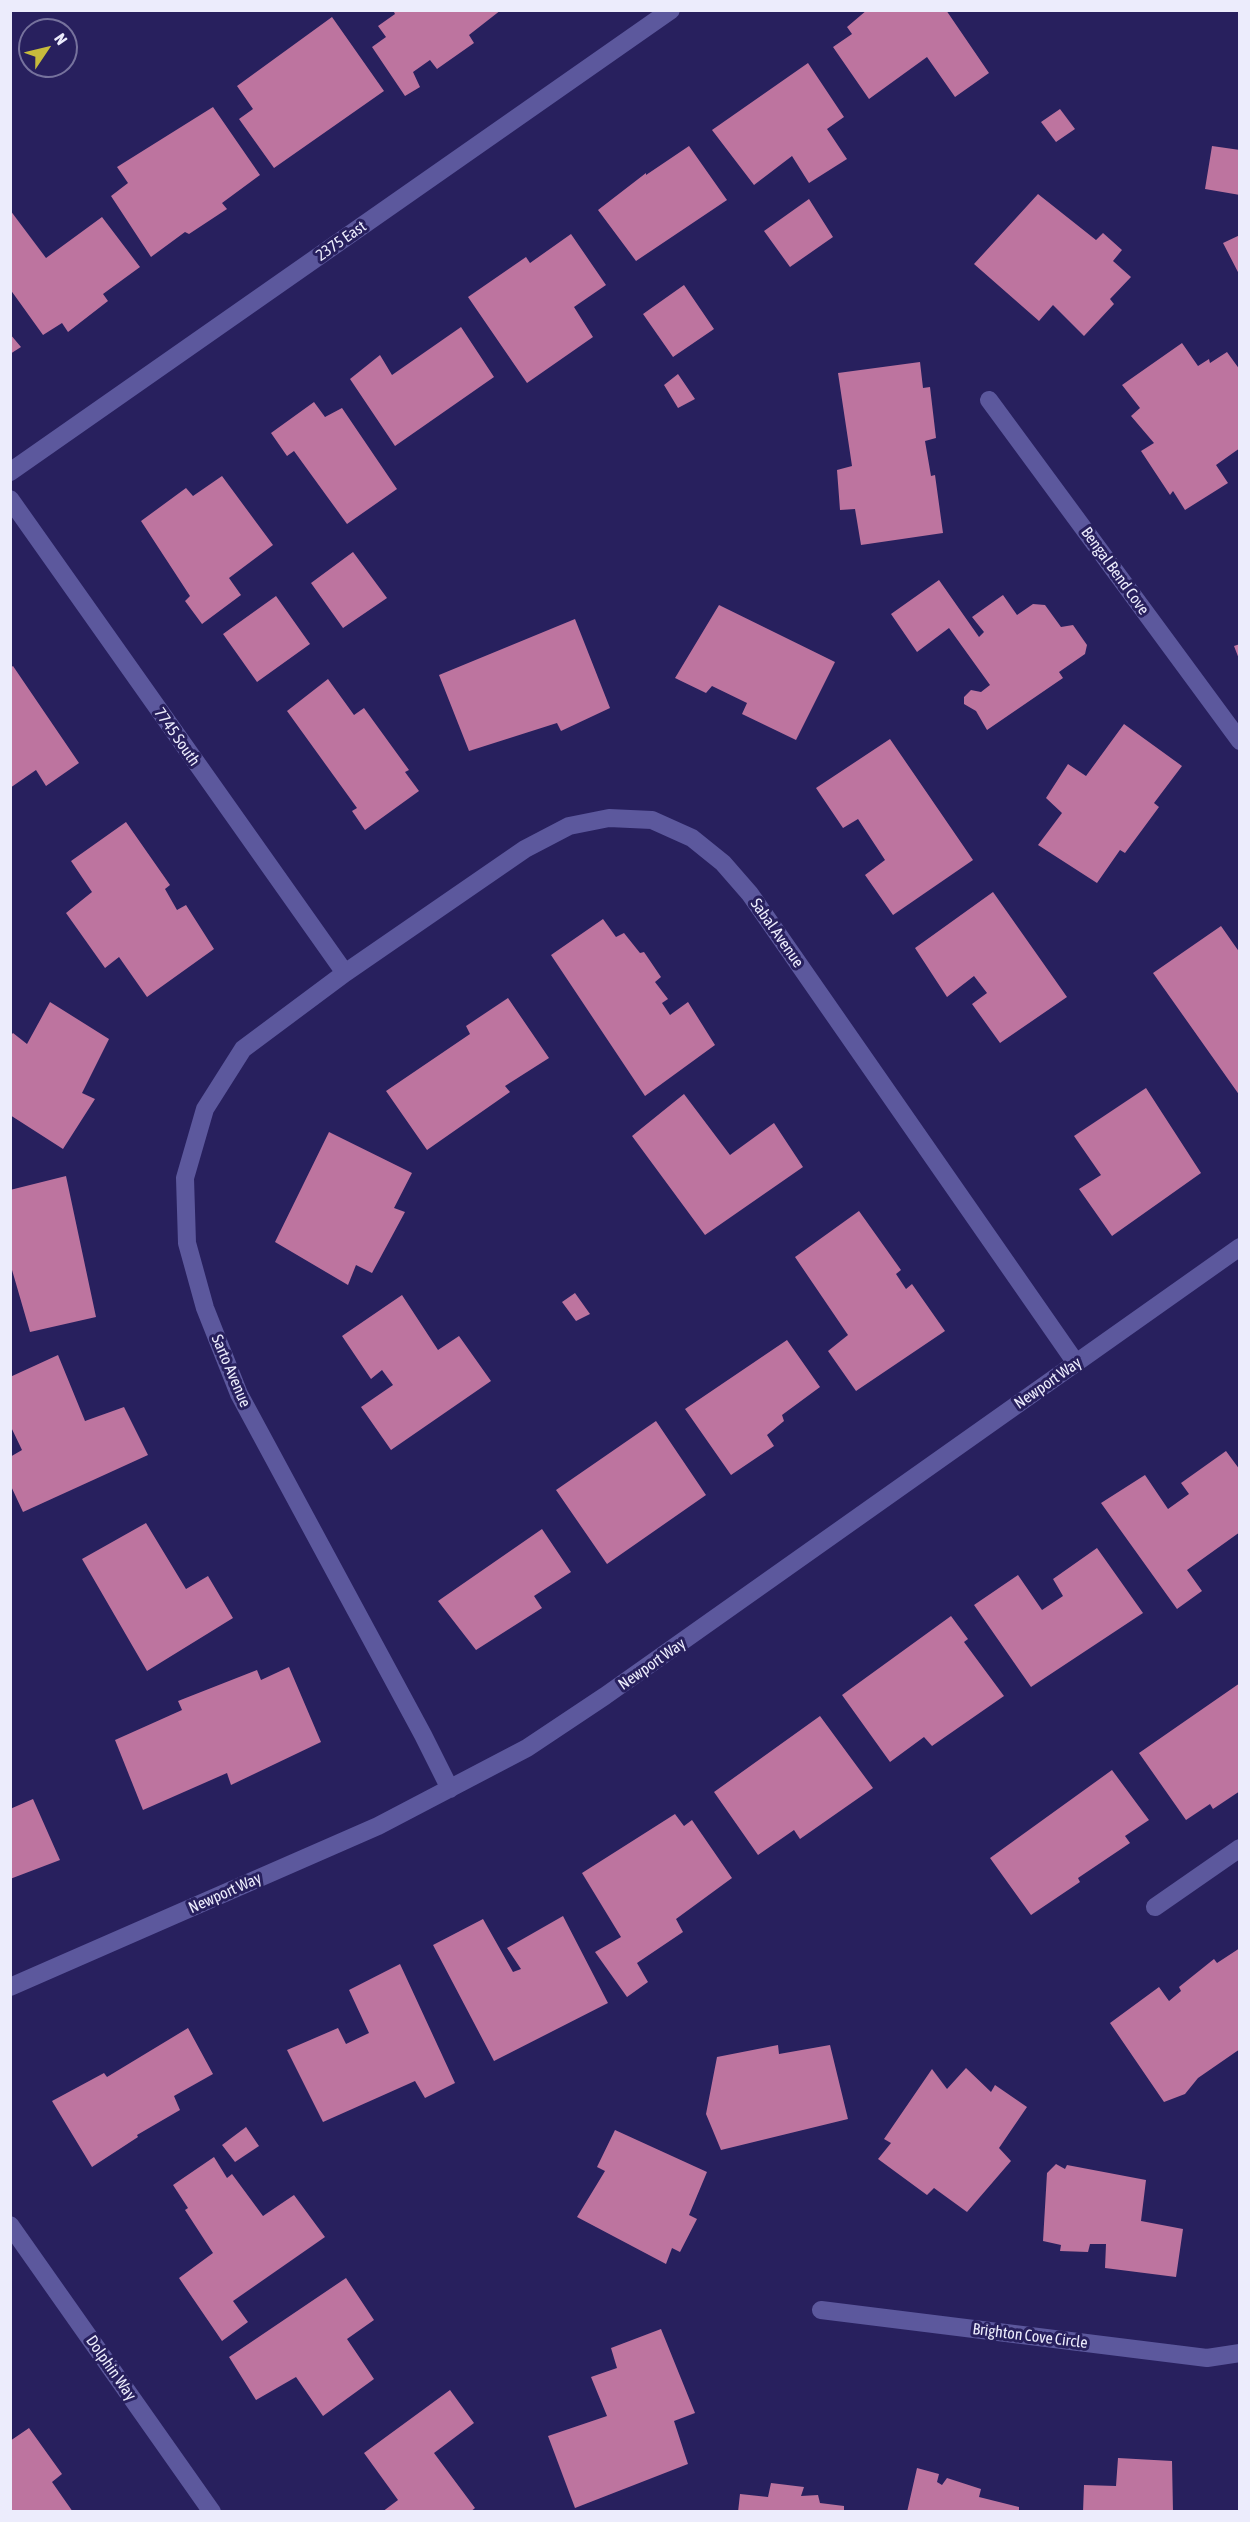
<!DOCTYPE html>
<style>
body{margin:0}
#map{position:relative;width:1250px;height:2522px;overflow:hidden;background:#28205e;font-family:"Asap Condensed",sans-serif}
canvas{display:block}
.frame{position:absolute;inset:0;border:12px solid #ececfc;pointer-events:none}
.north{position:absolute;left:18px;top:18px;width:60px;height:60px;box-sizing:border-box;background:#28205e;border:2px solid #76729d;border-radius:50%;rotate:55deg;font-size:16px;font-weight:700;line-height:24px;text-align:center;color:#ececfc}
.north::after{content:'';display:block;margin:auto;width:21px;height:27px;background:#c7bb3c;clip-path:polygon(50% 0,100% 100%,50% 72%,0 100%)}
</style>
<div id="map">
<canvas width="1250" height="2522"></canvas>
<div class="frame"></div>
<div class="north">N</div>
</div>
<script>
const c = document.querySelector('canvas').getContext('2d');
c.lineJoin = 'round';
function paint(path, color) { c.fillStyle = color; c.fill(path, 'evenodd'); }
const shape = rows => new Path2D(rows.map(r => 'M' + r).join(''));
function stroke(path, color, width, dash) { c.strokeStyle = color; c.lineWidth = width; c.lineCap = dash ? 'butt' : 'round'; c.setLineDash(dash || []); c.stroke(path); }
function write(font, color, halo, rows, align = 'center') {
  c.font = font + ' "Asap Condensed",sans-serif'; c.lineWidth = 6; c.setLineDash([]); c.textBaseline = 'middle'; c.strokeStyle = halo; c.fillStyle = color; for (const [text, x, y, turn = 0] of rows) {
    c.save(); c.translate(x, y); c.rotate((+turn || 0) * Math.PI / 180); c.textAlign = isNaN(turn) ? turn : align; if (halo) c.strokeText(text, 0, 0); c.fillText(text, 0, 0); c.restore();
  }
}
paint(shape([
 [393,10,501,10,469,35,474,43,437,69,430,60,413,72,420,87,405,96,372,47,386,37,378,26,395,14],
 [867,10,946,10,989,73,955,97,927,57,869,99,833,47,852,34,847,27],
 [332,17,384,91,274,168,239,119,253,109,237,86],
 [808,63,844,117,827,129,847,159,809,183,792,156,754,185,712,130],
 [213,107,260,175,222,203,227,209,189,234,185,232,151,257,111,196,128,183,117,167],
 [1060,109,1075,129,1056,142,1041,122],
 [689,146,727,200,636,261,598,210,646,173,646,175],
 [1212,146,1240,150,1240,195,1205,189],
 [1038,194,1096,240,1103,233,1122,250,1113,261,1131,277,1110,299,1114,304,1084,336,1053,305,1039,321,974,264],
 [809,199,833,237,790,267,764,231],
 [10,210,46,258,102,217,140,267,103,294,108,301,68,332,62,323,43,335,10,289],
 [571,234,606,285,574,307,593,337,527,383,468,297,526,257,530,263],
 [1240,235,1240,276,1223,243],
 [684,285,714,329,673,357,643,314],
 [461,327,494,377,395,446,350,379,380,355,392,375],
 [10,334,21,347,10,354],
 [1182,343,1198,366,1209,359,1210,363,1227,352,1240,370,1240,448,1216,465,1228,483,1185,510,1173,491,1170,495,1141,451,1154,443,1131,416,1140,408,1122,385],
 [920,362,923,388,930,387,936,438,925,441,931,476,935,475,943,533,861,545,855,509,840,510,837,470,852,466,838,373],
 [678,374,695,399,678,408,664,385],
 [314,402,325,417,342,408,397,489,347,524,294,451,287,456,271,433],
 [222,476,273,545,229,578,241,595,202,624,185,601,190,596,141,521,186,488,193,496],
 [353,552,387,598,343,628,311,583],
 [939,580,979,637,984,632,972,617,1003,595,1017,615,1033,604,1045,605,1061,627,1073,625,1087,645,1085,654,1059,672,1063,678,987,730,976,711,964,704,964,697,971,690,981,692,990,685,949,628,917,652,891,614],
 [276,596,310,644,257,682,223,634],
 [719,605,835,662,796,740,742,714,747,703,712,686,706,693,675,678],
 [575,619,610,708,561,731,557,723,469,751,439,675],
 [1240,644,1240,659,1239,659,1234,646],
 [13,666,79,763,46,786,36,770,10,788,10,668],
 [328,679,354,715,364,708,409,770,405,772,419,791,365,830,352,811,357,808,287,711],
 [1124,724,1182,766,1154,803,1159,807,1125,853,1120,850,1097,883,1038,845,1062,813,1046,798,1068,764,1086,776],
 [890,739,973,860,893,915,865,875,885,860,858,819,843,828,816,788],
 [126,822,170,885,165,889,177,910,186,905,214,949,147,997,119,957,105,968,66,913,92,892,71,861],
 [993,892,1067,997,1000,1043,972,1004,987,993,974,976,947,997,915,948],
 [603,919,616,937,624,933,640,953,644,952,661,977,655,982,668,999,662,1003,670,1015,688,1002,715,1045,645,1096,551,955],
 [1221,926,1240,953,1240,1096,1153,973],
 [508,998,549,1058,505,1086,510,1092,427,1150,386,1091,470,1034,466,1026],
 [50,1002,109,1039,82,1093,95,1099,63,1149,10,1115,10,1036,13,1033,27,1044],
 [1146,1088,1201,1173,1112,1236,1079,1189,1101,1175,1074,1136],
 [684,1094,730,1155,774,1123,803,1167,705,1235,632,1136],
 [329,1132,412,1173,394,1208,405,1212,372,1273,356,1265,348,1285,275,1242],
 [66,1176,96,1317,30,1332,10,1263,10,1190],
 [859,1211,901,1270,896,1274,906,1289,912,1284,945,1331,856,1391,828,1351,848,1335,795,1257],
 [575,1293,590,1314,576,1321,562,1302],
 [402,1295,438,1350,459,1336,491,1381,391,1450,361,1407,393,1385,382,1370,371,1379,342,1336],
 [787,1340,820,1387,782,1415,784,1421,767,1435,774,1446,731,1475,685,1409],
 [58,1355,85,1421,124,1407,148,1455,23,1512,10,1484,10,1457,22,1450,10,1425,10,1377],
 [656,1421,706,1495,607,1564,556,1490],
 [1226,1451,1240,1470,1240,1532,1187,1570,1202,1591,1177,1609,1101,1503,1145,1475,1168,1509,1189,1494,1181,1483],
 [146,1523,186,1589,208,1576,233,1618,147,1671,82,1559],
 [542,1529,571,1572,534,1596,542,1608,476,1650,438,1601],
 [1097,1548,1143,1613,1031,1687,974,1605,1018,1575,1042,1610,1063,1596,1053,1579],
 [951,1616,968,1639,964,1642,1004,1696,932,1746,924,1737,890,1762,842,1695],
 [289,1667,321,1742,231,1785,227,1773,143,1810,115,1740,182,1710,178,1701,257,1670,261,1680],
 [1240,1683,1240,1791,1213,1809,1210,1804,1186,1820,1139,1753],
 [820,1716,873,1788,800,1839,794,1830,758,1855,714,1792],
 [1112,1770,1149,1820,1125,1836,1130,1843,1078,1878,1080,1882,1031,1915,990,1858],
 [33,1799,60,1860,10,1879,10,1809],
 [675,1814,684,1826,692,1820,732,1878,676,1919,683,1932,637,1963,648,1982,627,1997,595,1952,621,1937,582,1873],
 [563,1916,608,2003,494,2061,433,1945,483,1919,513,1972,521,1969,507,1948],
 [1240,1948,1240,2049,1198,2078,1185,2094,1164,2102,1110,2023,1159,1987,1169,2001,1181,1991,1179,1987,1214,1959,1217,1963],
 [400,1964,455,2083,425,2098,415,2081,323,2122,287,2050,338,2028,346,2044,369,2033,349,1990],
 [188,2028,213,2074,174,2096,180,2110,137,2135,138,2137,92,2167,52,2101,104,2073,107,2077],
 [778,2045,779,2054,830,2045,848,2119,721,2150,706,2114,717,2057],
 [966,2068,991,2092,995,2085,1027,2107,999,2148,1011,2161,967,2212,934,2188,927,2195,878,2159,891,2143,884,2139,932,2069,947,2089],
 [246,2127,259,2146,235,2162,222,2145],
 [615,2130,707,2172,689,2215,697,2219,680,2252,672,2248,666,2264,577,2217,605,2171,597,2167],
 [214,2157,227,2178,232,2174,263,2216,294,2195,325,2237,233,2301,248,2322,222,2341,179,2278,213,2253,185,2210,188,2208,173,2185],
 [1056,2164,1065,2169,1067,2165,1146,2180,1141,2221,1183,2229,1176,2277,1105,2268,1106,2244,1090,2244,1088,2252,1060,2251,1061,2245,1043,2241,1047,2173],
 [346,2278,374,2320,347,2339,374,2379,323,2416,296,2377,256,2400,229,2357],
 [661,2329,695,2413,674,2421,688,2464,575,2508,548,2436,607,2416,591,2377,617,2368,611,2348],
 [450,2390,474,2423,434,2453,475,2508,470,2512,382,2512,398,2500,364,2453],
 [29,2428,62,2474,52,2482,73,2512,10,2512,10,2441],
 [1118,2458,1172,2461,1173,2512,1083,2512,1084,2485,1116,2486],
 [917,2468,939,2474,937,2482,942,2485,947,2478,981,2489,979,2497,1019,2507,1019,2512,907,2512],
 [771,2483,804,2487,801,2496,818,2495,820,2503,844,2506,844,2512,738,2512,740,2494,768,2497]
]), '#bd749f');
stroke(shape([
 [989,400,1240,741],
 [10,472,671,10],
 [10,499,345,973],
 [450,1789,423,1735,239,1394,205,1308,187,1243,185,1178,205,1109,243,1049,345,973,525,849,569,826,609,818,652,820,692,838,723,863,750,894,1076,1363],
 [1155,1907,1240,1848],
 [10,1987,378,1826,527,1748,605,1696,1240,1247],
 [10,2225,212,2512],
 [821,2310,1207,2358,1240,2353]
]), '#5c589d', 18);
write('16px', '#ececfc', '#28205e', [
 ["2375 East",341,241,-35],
 ["Bengal Bend Cove",1115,571,54],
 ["7745 South",177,737,55],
 ["Sabal Avenue",777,933,55],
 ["Sarto Avenue",231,1371,67],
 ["Newport Way",1048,1383,-35],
 ["Newport Way",652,1664,-35],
 ["Newport Way",225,1893,-24],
 ["Brighton Cove Circle",1030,2336,7],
 ["Dolphin Way",111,2368,55]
]);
</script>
